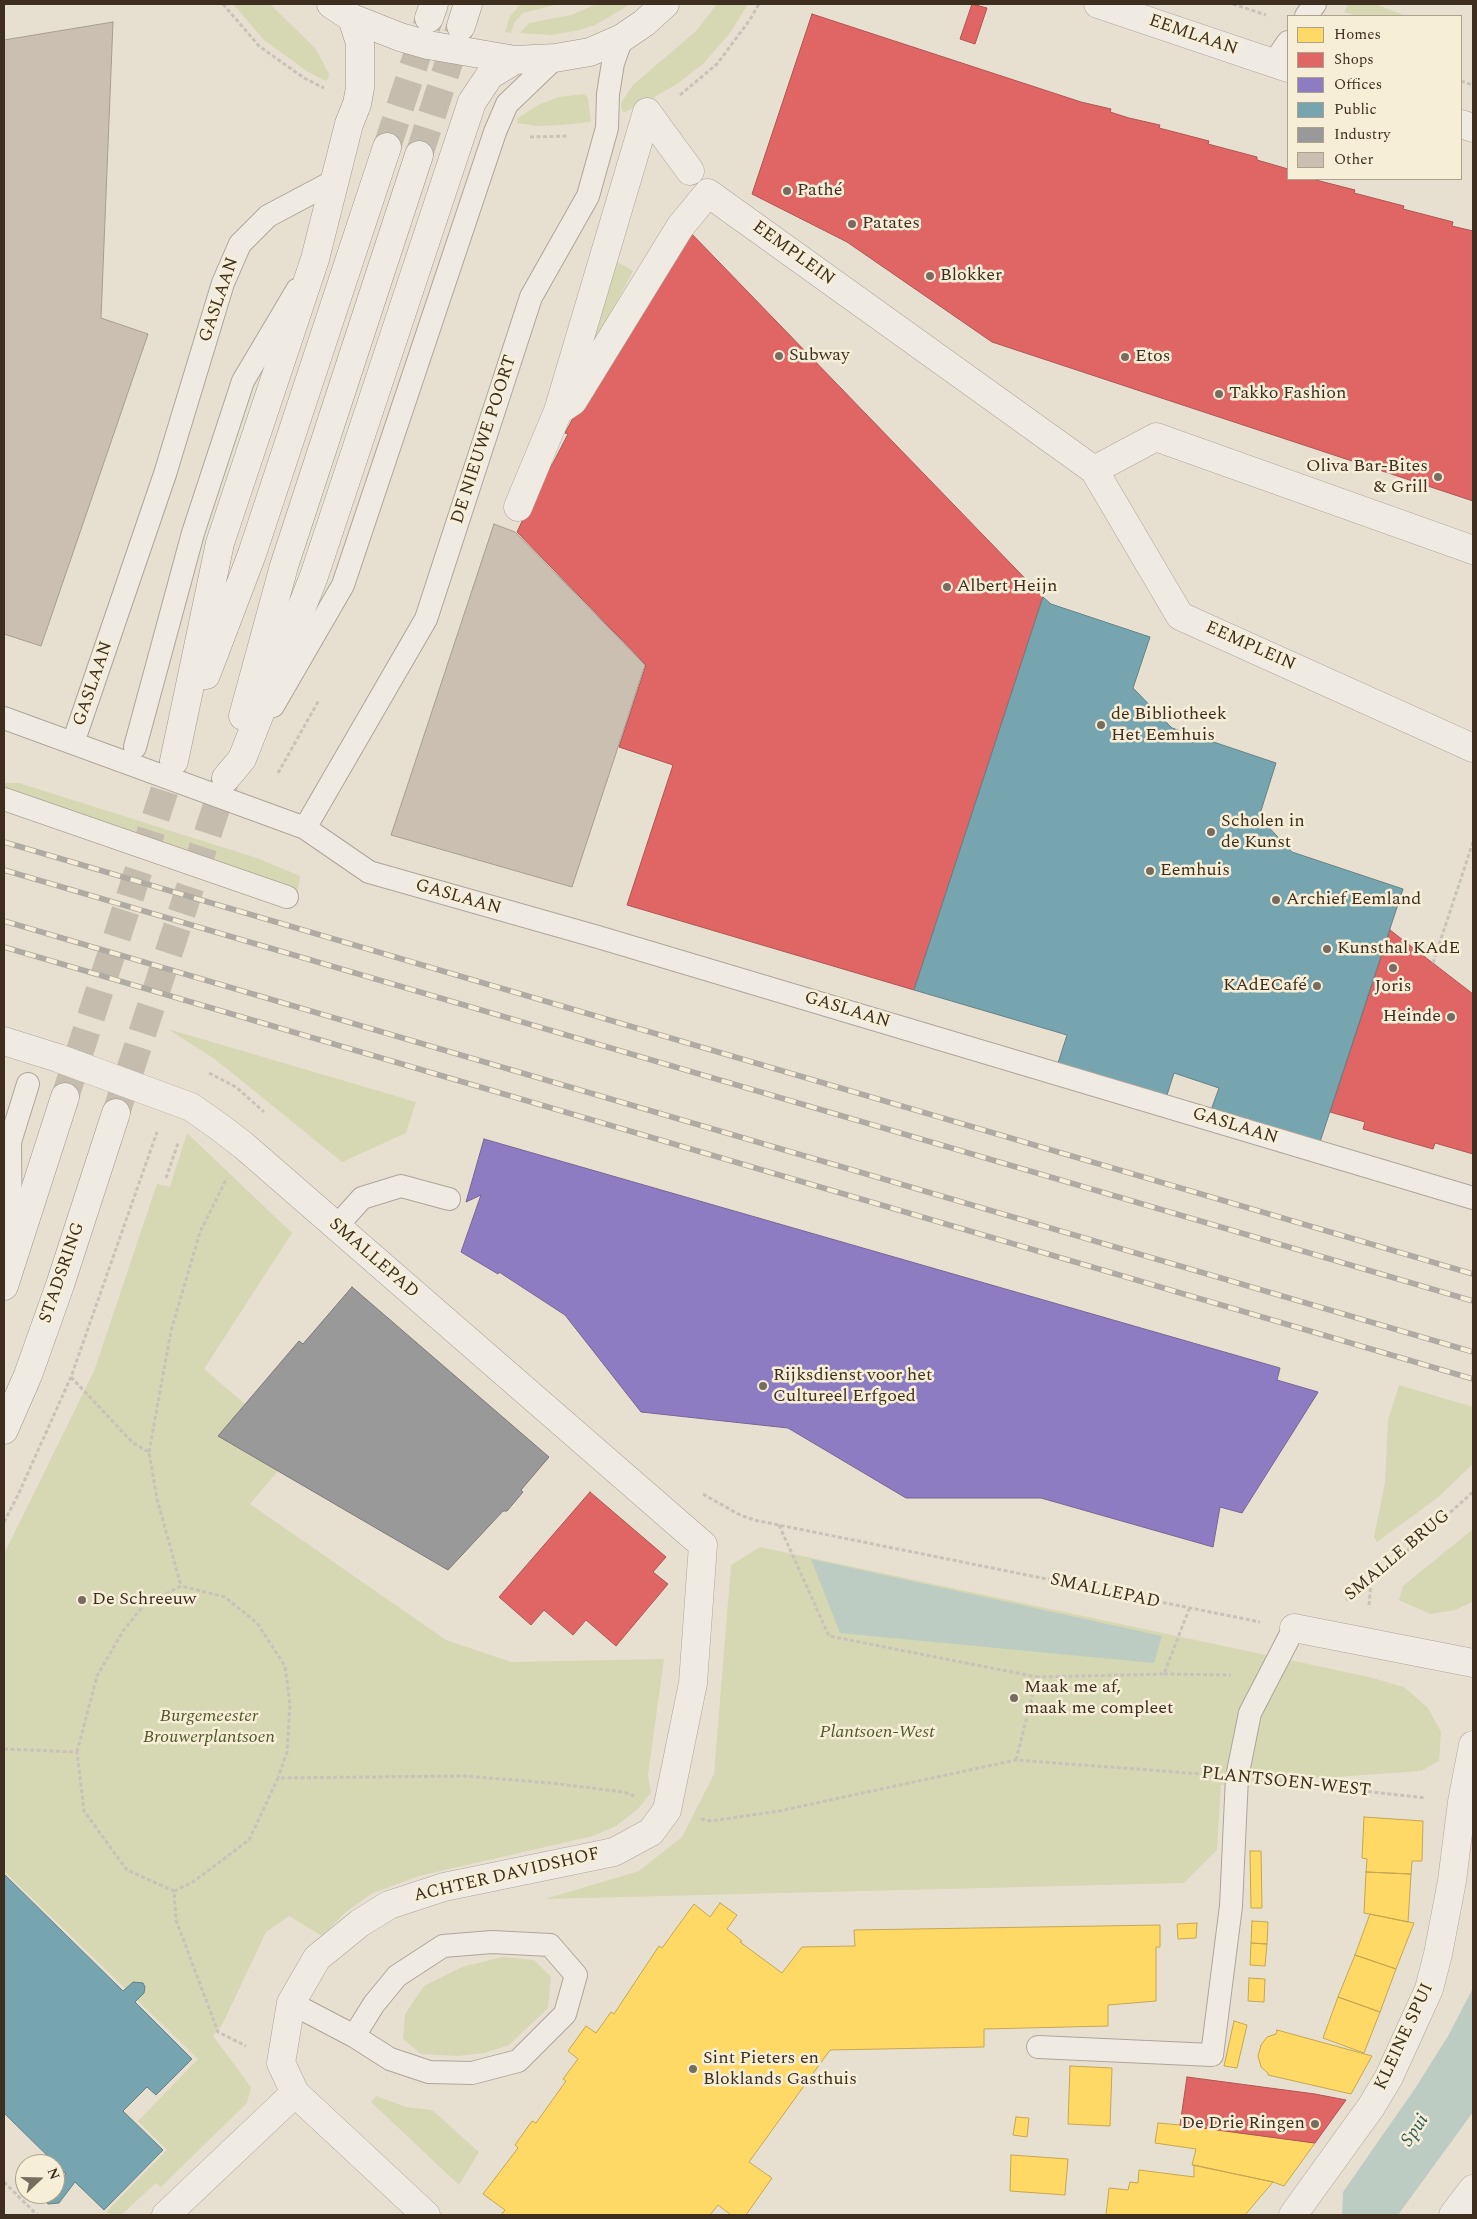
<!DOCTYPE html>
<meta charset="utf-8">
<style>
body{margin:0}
#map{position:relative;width:1477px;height:2219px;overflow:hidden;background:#e7e0d1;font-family:Spectral,serif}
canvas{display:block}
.frame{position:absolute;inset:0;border:5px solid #3d2e20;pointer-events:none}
.legend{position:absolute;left:1287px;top:15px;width:175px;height:165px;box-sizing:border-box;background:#f7eed8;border:1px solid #ada18e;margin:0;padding:6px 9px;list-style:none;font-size:15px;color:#3d2e20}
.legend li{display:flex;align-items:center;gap:10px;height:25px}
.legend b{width:25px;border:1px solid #ada18e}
.north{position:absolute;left:15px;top:2154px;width:50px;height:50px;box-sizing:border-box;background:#f7eed8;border:1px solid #ada18e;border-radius:50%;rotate:69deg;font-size:14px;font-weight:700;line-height:20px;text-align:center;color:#3d2e20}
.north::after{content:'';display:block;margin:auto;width:18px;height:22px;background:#786c5e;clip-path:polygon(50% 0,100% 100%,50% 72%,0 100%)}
</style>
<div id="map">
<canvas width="1477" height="2219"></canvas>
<div class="frame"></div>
<ul class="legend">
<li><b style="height:14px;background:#ffd966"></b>Homes</li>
<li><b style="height:14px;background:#e06666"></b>Shops</li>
<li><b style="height:14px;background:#8e7cc3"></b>Offices</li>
<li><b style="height:14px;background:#76a5af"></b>Public</li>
<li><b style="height:14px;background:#999"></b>Industry</li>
<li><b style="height:14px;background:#cbbfb2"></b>Other</li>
</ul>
<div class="north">N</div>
</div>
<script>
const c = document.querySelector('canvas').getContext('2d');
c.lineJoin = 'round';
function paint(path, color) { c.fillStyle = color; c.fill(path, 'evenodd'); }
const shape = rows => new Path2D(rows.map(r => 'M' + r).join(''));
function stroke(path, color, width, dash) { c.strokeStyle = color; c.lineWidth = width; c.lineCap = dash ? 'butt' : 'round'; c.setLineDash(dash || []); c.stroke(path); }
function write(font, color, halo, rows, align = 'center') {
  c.font = font + ' Spectral,serif'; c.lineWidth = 5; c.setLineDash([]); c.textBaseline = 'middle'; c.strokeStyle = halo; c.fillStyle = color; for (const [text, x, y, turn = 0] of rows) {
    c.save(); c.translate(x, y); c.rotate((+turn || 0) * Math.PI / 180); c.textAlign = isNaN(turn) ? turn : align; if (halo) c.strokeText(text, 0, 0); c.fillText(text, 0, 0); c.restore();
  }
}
paint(shape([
 [233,4,270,4,316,49,329,74,328,79,326,81,308,72,265,41],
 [521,4,558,4,523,13,514,23,511,33,505,32,510,16],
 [597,4,631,4,595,25,580,30,551,35,520,33,529,23,571,15],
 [717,4,748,4,730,33,704,63,677,84,651,99,625,112,622,111,621,103,633,85,696,31],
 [1349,4,1375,4,1406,16,1358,16,1344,12],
 [584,94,588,98,591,122,561,125,537,126,517,123,518,118,538,105,559,97],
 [612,259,633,271,569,392],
 [4,783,19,783,257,858,300,876,297,898,4,789],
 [168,1029,416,1102,406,1133,342,1162,216,1060],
 [187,1133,292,1233,204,1369,245,1404,218,1436,278,1471,250,1504,446,1640,511,1662,664,1659,648,1775,651,1793,637,1810,616,1826,593,1836,419,1876,371,1894,346,1912,322,1936,289,1916,266,1932,222,2025,213,2036,251,2087,247,2103,161,2187,156,2183,121,2215,112,2215,106,2212,167,2150,138,2121,198,2059,4,1871,4,1554,94,1371,157,1184,170,1187],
 [1399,1385,1473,1407,1473,1464,1436,1499,1377,1542,1374,1537,1385,1483,1388,1420],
 [1473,1529,1472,1602,1455,1610,1430,1614,1399,1600,1403,1586],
 [760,1547,1369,1677,1404,1687,1428,1708,1441,1732,1439,1761,1421,1771,1221,1785,1217,1850,1184,1883,545,1899,639,1871,682,1837,714,1774,731,1565],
 [503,1957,534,1960,551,1977,548,2008,509,2045,484,2053,458,2056,421,2054,403,2039,405,2014,424,1986,462,1967],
 [376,2096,406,2107,432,2110,479,2152,459,2185,371,2102]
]), '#d6d7b3');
paint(shape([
 [811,1559,1162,1636,1154,1663,840,1633],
 [1473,1988,1473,2112,1398,2215,1342,2215,1343,2192,1416,2087,1448,2036]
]), '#bcccc2');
const homes = shape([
 [1364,1817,1423,1821,1422,1861,1412,1861,1411,1874,1366,1872,1367,1859,1362,1858,1364,1817],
 [1250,1851,1261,1851,1262,1908,1251,1908,1250,1851],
 [1366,1872,1411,1874,1408,1922,1364,1913,1366,1872],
 [720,1903,737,1915,727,1929,742,1941,740,1942,782,1973,802,1947,855,1946,854,1930,1160,1925,1160,1947,1156,1947,1156,2001,1108,2005,1108,2026,984,2029,984,2047,830,2050,749,2162,772,2178,746,2215,731,2215,718,2205,710,2215,501,2215,505,2210,483,2194,518,2148,515,2145,532,2121,536,2123,566,2081,563,2079,578,2059,568,2051,586,2026,596,2033,611,2012,614,2014,659,1946,662,1948,694,1904,710,1917,720,1903],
 [1370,1914,1414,1923,1396,1969,1355,1955,1370,1914],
 [1252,1921,1268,1922,1267,1944,1251,1943,1252,1921],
 [1197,1923,1196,1938,1178,1939,1177,1924,1197,1923],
 [1251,1943,1267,1944,1265,1966,1250,1965,1251,1943],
 [1355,1955,1396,1969,1380,2012,1338,1997,1355,1955],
 [1249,1978,1265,1979,1264,2002,1248,2001,1249,1978],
 [1338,1997,1380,2012,1364,2053,1323,2038,1338,1997],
 [1234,2021,1247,2025,1237,2068,1224,2066,1234,2021],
 [1277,2030,1372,2056,1351,2094,1268,2075,1268,2073,1261,2067,1258,2056,1261,2045,1267,2037,1276,2034,1277,2030],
 [1070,2066,1112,2068,1110,2126,1068,2124,1070,2066],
 [1016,2117,1029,2118,1027,2137,1013,2135,1016,2117],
 [1158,2123,1180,2125,1315,2143,1284,2186,1273,2182,1192,2165,1196,2149,1155,2143,1158,2123],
 [1011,2155,1068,2159,1065,2195,1010,2191,1011,2155],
 [1194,2165,1273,2182,1245,2215,1106,2215,1109,2188,1128,2190,1130,2182,1138,2183,1139,2170,1194,2177,1194,2165]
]);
paint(homes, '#ffd966');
stroke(homes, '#c5a651', 1);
const shops = shape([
 [972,4,987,8,975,44,960,39,972,4],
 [812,14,1081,102,1111,109,1110,112,1129,118,1160,125,1159,128,1209,141,1208,144,1257,157,1257,160,1288,169,1288,179,1312,179,1355,190,1354,193,1404,206,1403,209,1453,222,1452,226,1473,231,1473,501,992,342,847,242,752,194,812,14],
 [688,230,1043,597,914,990,627,905,673,765,619,747,646,665,517,532,549,464,552,465,568,434,565,433,599,369,688,230],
 [1390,930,1473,994,1473,1154,1435,1143,1433,1149,1363,1129,1365,1122,1330,1112,1390,930],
 [590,1492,666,1557,653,1572,668,1584,616,1646,586,1620,573,1635,544,1610,531,1625,499,1597,590,1492],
 [1187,2077,1315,2094,1346,2100,1315,2143,1180,2125,1187,2077]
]);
paint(shops, '#e06666');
stroke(shops, '#af5551', 1);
const offices = shape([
 [484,1139,1280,1368,1277,1380,1318,1392,1317,1394,1242,1513,1220,1507,1213,1547,1041,1498,906,1498,788,1428,641,1412,565,1315,499,1272,498,1274,461,1252,481,1195,466,1202,484,1139]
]);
paint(offices, '#8e7cc3');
stroke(offices, '#766592', 1);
const public = shape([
 [1043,597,1051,604,1150,637,1133,688,1172,728,1276,763,1259,817,1292,852,1403,889,1318,1148,1210,1113,1219,1088,1174,1073,1166,1098,1058,1063,1067,1035,914,990,1043,597],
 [4,1874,123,1991,133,1982,143,1983,145,1987,144,1993,135,2002,192,2059,156,2095,147,2087,123,2111,163,2150,104,2210,75,2182,59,2203,48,2204,43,2199,44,2194,55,2194,55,2181,57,2182,66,2174,4,2113,4,1874]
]);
paint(public, '#76a5af');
stroke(public, '#658184', 1);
const industry = shape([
 [352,1287,549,1457,521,1490,523,1492,507,1511,503,1511,448,1570,218,1436,299,1341,303,1344,352,1287]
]);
paint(industry, '#999');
stroke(industry, '#7d7975', 1);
const building = shape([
 [113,22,101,318,148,334,41,646,4,634,4,40,113,22],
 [494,524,515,532,645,665,572,887,391,835,494,524]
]);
paint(building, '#cbbfb2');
stroke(building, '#a89c90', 1);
stroke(shape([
 [387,147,428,22],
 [419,155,460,28],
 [65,1097,174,761],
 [116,1113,226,778]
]), '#c5bcae', 28, [28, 14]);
const lane = shape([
 [1306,16,1315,4],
 [1273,64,1288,42],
 [273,706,343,585,495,132,507,104,555,58],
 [4,718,305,828,369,872,598,937,1473,1198],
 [73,743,165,474,223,283,240,244,268,216,334,181],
 [135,747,193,533,243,381,297,290],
 [4,799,287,897],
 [305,828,426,619,531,297,588,196,607,128,608,94,613,63,622,38],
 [336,1227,362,1198,401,1186,449,1199],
 [11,1250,10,1142,28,1084],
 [291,2003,354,2036,390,2059,429,2072,472,2073,518,2061,565,2014,576,1975,550,1945,492,1942,443,1946,397,1976,374,2004,354,2036],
 [1038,2047,1212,2055,1231,1906,1237,1777,1250,1713,1294,1628]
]);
const street = shape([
 [1098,4,1288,68],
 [647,112,558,411,573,401,680,227,708,193,1094,470,1180,616,1473,748],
 [647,112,690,171],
 [1461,124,1473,128],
 [1094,470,1156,437,1473,550],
 [518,507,558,411],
 [4,1041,58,1058,191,1107,218,1126,243,1145,703,1545,693,1683,667,1810,651,1832,614,1852,444,1887,389,1905,360,1923,317,1958,291,2003,281,2063,295,2093,426,2215],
 [1294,1628,1473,1663],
 [166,2215,295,2093],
 [1293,2215,1371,2107,1389,2077,1429,1989,1438,1954,1452,1881,1462,1802,1473,1745],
 [1453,2215,1473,2189]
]);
const secondary = shape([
 [331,4,352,18,400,37,428,45,515,60,555,58,590,52,622,38,644,23,665,4],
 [429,18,434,4],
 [461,26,468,4],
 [206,675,252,554,387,147],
 [243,716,284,566,419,155],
 [174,761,220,543,315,259,349,124,357,104,360,88,360,43,352,18],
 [226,778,242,759,314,576,472,102,490,75,515,60],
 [4,1286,65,1097],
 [4,1430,28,1375,60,1285,116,1113]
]);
stroke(lane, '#ada599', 24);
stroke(street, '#ada599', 29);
stroke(secondary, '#9c958a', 29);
stroke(shape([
 [223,4,259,46,304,78,324,88],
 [1233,4,1266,15],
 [1461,81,1473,85],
 [680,95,717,64,749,21,759,4],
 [530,137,569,136],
 [278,773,319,700],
 [1433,963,1473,842],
 [209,1073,236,1087,264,1112],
 [166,1178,178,1143],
 [71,1377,133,1443,149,1452,157,1499,181,1586],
 [149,1452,171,1331,200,1232,227,1178],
 [703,1494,738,1514,754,1520,1260,1622],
 [4,1522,18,1495,71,1377,157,1132],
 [779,1525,829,1636,1037,1677],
 [1346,1600,1371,1583,1473,1492],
 [1369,1605,1371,1583],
 [1164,1674,1231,1675],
 [4,1749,77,1752,84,1811,127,1870,174,1891,176,1920,218,2032,246,2046],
 [77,1752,97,1676,123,1631,144,1605,181,1586,225,1597,257,1623,285,1666,290,1705,287,1752,278,1778],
 [1016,1760,1037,1677,1164,1674,1189,1609],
 [1271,1781,1426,1798],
 [701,1819,711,1821,779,1811,1016,1760,1203,1774],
 [174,1891,193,1882,249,1840,278,1778,465,1776,551,1783,624,1792,634,1796],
 [4,2182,37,2215]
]), '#c8c2b9', 3, [4, 2.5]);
stroke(lane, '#efebe3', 22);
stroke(street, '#efebe3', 28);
stroke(secondary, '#efebe3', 28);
const rail = shape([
 [4,842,1473,1274],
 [4,870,1473,1301],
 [4,921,1473,1352],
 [4,947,1473,1379]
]);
stroke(rail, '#afaaa2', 5.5);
stroke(rail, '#f7eed8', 4, [11]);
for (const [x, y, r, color] of [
 [787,191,5,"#786c5e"],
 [852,224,5,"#786c5e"],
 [930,276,5,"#786c5e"],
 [779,356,5,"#786c5e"],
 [1125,357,5,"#786c5e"],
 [1219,394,5,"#786c5e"],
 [1438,477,5,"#786c5e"],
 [947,587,5,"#786c5e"],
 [1101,725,5,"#786c5e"],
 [1211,832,5,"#786c5e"],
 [1150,871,5,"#786c5e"],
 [1276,900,5,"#786c5e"],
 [1327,949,5,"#786c5e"],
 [1393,968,5,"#786c5e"],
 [1317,986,5,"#786c5e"],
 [1451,1017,5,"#786c5e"],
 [763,1386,5,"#786c5e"],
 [82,1600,5,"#786c5e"],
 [1014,1698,5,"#786c5e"],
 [693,2069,5,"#786c5e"],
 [1315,2124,5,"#786c5e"]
]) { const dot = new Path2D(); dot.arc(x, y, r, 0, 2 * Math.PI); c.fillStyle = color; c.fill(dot); stroke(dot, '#f7eed8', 2); }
write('18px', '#3d2e20', '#f7eed8', [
 ["EEMLAAN",1193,36,19],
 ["EEMPLEIN",793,254,36],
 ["GASLAAN",220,300,-71],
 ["DE NIEUWE POORT",485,440,-72],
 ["EEMPLEIN",1250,647,24],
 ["GASLAAN",94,684,-71],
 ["GASLAAN",458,898,16],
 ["GASLAAN",847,1011,17],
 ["GASLAAN",1235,1127,17],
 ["SMALLEPAD",373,1259,41],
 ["STADSRING",63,1273,-71],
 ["SMALLE BRUG",1398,1556,-40],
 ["SMALLEPAD",1105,1592,12],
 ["PLANTSOEN-WEST",1286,1783,6],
 ["ACHTER DAVIDSHOF",507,1876,-13],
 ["KLEINE SPUI",1405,2037,-65]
]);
write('18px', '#3d2e20', '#f7eed8', [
 ["Pathé",797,191],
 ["Patates",862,224],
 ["Blokker",940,276],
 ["Subway",789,356],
 ["Etos",1135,357],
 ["Takko Fashion",1229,394],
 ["Oliva Bar-Bites",1428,467,"right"],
 ["& Grill",1428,488,"right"],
 ["Albert Heijn",957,587],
 ["de Bibliotheek",1111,715],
 ["Het Eemhuis",1111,736],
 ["Scholen in",1221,822],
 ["de Kunst",1221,843],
 ["Eemhuis",1160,871],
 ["Archief Eemland",1286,900],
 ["Kunsthal KAdE",1337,949],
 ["KAdECafé",1307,986,"right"],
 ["Joris",1393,987,"center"],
 ["Heinde",1441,1017,"right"],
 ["Rijksdienst voor het",773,1376],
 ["Cultureel Erfgoed",773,1397],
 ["De Schreeuw",92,1600],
 ["Maak me af,",1024,1688],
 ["maak me compleet",1024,1709],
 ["Sint Pieters en",703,2059],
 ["Bloklands Gasthuis",703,2080],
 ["De Drie Ringen",1305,2124,"right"]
], 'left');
write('italic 18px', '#4d5a26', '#f7eed8', [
 ["Burgemeester",209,1717],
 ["Brouwerplantsoen",209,1738],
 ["Plantsoen-West",877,1733]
]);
write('italic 19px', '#2f5d5a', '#f7eed8', [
 ["Spui",1416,2131,-56]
]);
</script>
